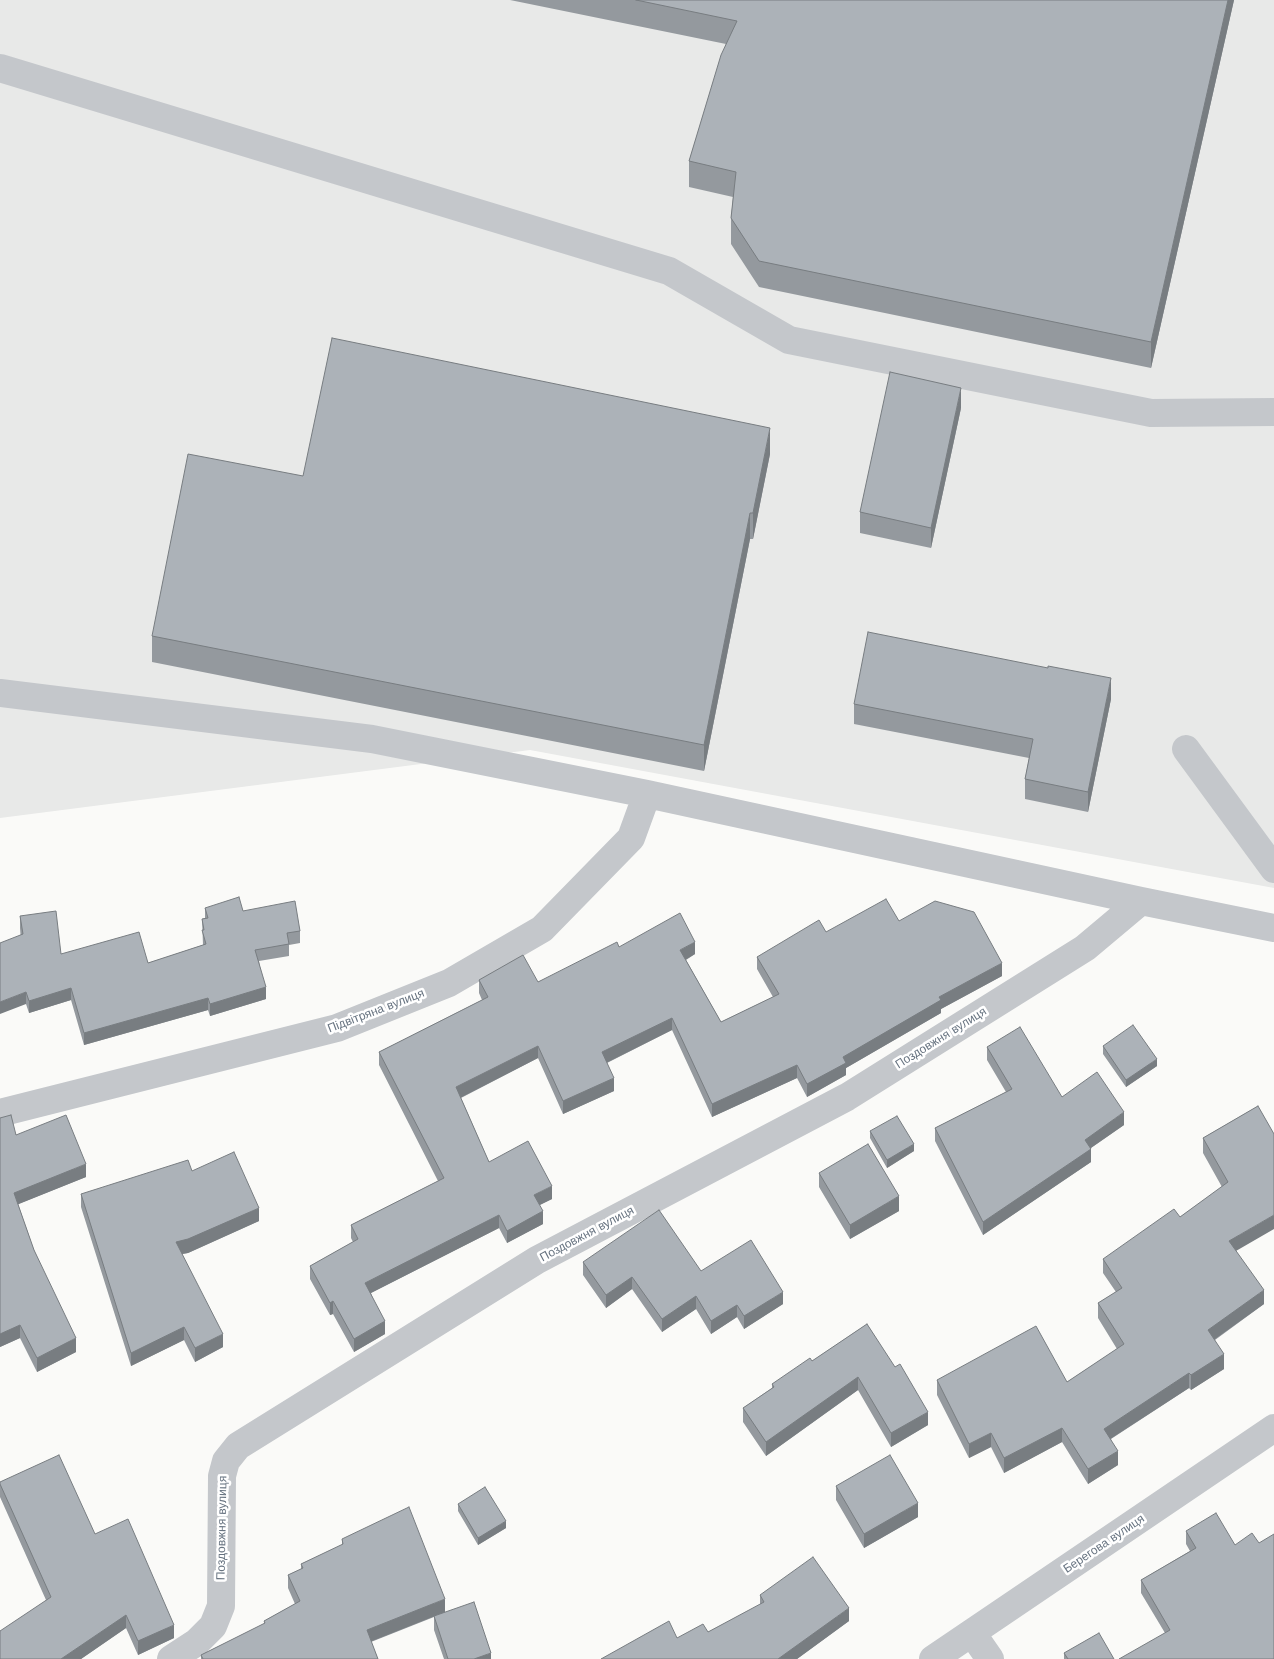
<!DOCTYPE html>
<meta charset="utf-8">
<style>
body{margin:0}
canvas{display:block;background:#fafaf8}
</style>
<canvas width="1274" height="1659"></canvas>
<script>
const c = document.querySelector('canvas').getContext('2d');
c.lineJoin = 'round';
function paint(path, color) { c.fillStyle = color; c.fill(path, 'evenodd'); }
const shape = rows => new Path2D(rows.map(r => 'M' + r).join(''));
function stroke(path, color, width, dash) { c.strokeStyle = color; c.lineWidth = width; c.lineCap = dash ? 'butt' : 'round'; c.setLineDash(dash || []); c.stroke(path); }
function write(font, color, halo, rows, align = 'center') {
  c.font = font + ' "Work Sans",sans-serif'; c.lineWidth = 5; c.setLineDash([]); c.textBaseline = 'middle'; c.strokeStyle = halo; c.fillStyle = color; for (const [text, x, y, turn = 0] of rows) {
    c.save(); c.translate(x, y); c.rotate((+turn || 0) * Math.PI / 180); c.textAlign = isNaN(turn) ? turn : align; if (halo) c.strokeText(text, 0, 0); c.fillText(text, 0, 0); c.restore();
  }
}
paint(shape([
 [0,0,1274,0,1274,888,530,750,0,818]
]), '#e8e9e8');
stroke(shape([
 [0,68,669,271,789,340,1151,413,1274,412],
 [0,693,372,739,647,794,1141,901,1274,928],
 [1186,749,1274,869],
 [0,1113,337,1028,449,983,542,929,631,838,647,794],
 [972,1633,990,1659],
 [171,1659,197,1642,213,1626,221,1606,222,1476,226,1461,238,1446,537,1260,847,1097,1085,948,1141,901],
 [933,1659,1274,1428]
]), '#c4c7cb', 28);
paint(shape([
 [510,0,1234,0,1151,368,759,287,731,244,731,218,733,197,689,187,689,161,726,44],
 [961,408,931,548,860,533,860,512],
 [770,454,753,539,750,539,704,771,152,662,152,636,303,476],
 [1111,699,1088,812,1025,799,1025,779,1029,758,854,724,854,704],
 [205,908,243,911,300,931,300,943,289,945,289,956,259,961,266,999,210,1016,208,1010,84,1045,71,1000,29,1013,26,1004,20,928,20,916,61,954,148,963,203,945,202,919,205,918],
 [899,921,1002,976,941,1009,941,1013,846,1068,846,1075,807,1097,797,1078,712,1117,672,1030,607,1063,614,1091,563,1114,538,1058,461,1098,489,1162,552,1199,539,1205,543,1224,507,1243,499,1228,371,1293,385,1334,354,1352,333,1314,330,1315,310,1279,310,1266,353,1242,351,1238,351,1225,438,1181,379,1065,379,1052,482,1000,479,993,479,980,538,982,619,947,695,954,686,960,721,1022,773,997,757,969,757,957,826,932],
 [1103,1046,1157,1066,1126,1087,1103,1054],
 [987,1047,1062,1097,1124,1125,1091,1148,1091,1162,983,1235,935,1141,935,1128,1006,1092,987,1060],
 [1258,1106,1236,1251,1264,1304,1215,1340,1224,1369,1191,1390,1189,1388,1111,1439,1118,1465,1088,1484,1062,1442,1004,1473,991,1447,969,1458,937,1395,937,1380,1067,1382,1117,1349,1098,1318,1098,1303,1116,1292,1103,1273,1103,1259,1180,1217,1222,1187,1203,1153,1203,1138],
 [0,1118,16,1135,86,1177,18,1204,34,1250,76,1352,37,1372,20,1338,0,1347],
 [870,1131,914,1151,887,1168,870,1138],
 [192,1171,259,1221,188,1253,182,1254,223,1347,195,1362,184,1340,131,1366,81,1207,81,1194],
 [819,1173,899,1211,850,1239,819,1187],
 [583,1262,701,1271,783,1304,744,1329,737,1317,711,1334,696,1309,662,1332,632,1289,606,1308,583,1275],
 [867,1324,928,1425,891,1447,858,1390,766,1456,743,1422,743,1408,772,1388,772,1384,812,1361],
 [0,1482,95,1534,174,1638,138,1655,126,1628,81,1659,0,1659,46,1600,0,1497],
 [836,1486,918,1517,864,1548,836,1500],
 [458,1504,506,1528,478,1545,458,1511],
 [1186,1531,1274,1659,1165,1633,1141,1593,1141,1580,1190,1551,1186,1544],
 [342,1539,445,1612,491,1659,444,1659,434,1630,434,1617,371,1642,378,1659,201,1659,201,1655,264,1624,264,1621,295,1604,288,1588,288,1575,301,1569,301,1564,342,1545],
 [760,1595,849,1621,797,1659,601,1659,677,1638,708,1632,760,1605],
 [1064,1653,1114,1659,1064,1659]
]), '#94999e');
paint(shape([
 [1228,0,1234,0,1151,368,1151,342],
 [961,388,961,408,931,548,931,528],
 [770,428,770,454,753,539,753,513],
 [750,513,750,539,704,771,704,745],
 [1111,678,1111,699,1088,812,1088,792],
 [695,942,695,954,680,963,680,950],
 [1002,963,1002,976,941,1009,941,1013,846,1068,846,1075,807,1097,807,1084,843,1057,939,997],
 [266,987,266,999,210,1016,210,1004],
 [71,988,71,1000,29,1013,29,1001],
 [26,992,26,1004,0,1014,0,1002],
 [208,998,208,1010,84,1045,84,1033],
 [672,1018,672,1030,602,1065,602,1052],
 [538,1046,538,1058,456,1100,456,1087],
 [1157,1059,1157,1066,1126,1087,1126,1080],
 [797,1065,797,1078,712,1117,712,1104],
 [614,1078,614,1091,563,1114,563,1101],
 [1124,1112,1124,1125,1085,1152,1085,1140],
 [914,1144,914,1151,887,1168,887,1160],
 [1091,1149,1091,1162,983,1235,983,1222],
 [86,1164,86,1177,14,1206,14,1193],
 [552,1186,552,1199,534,1208,534,1195],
 [899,1196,899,1211,850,1239,850,1225],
 [259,1208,259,1221,188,1253,176,1255,176,1242],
 [543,1211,543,1224,507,1243,507,1231],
 [499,1215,499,1228,365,1296,365,1283],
 [1274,1215,1274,1229,1229,1255,1229,1241],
 [632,1277,632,1289,606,1308,606,1295],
 [1264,1290,1264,1304,1208,1344,1208,1330],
 [783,1292,783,1304,744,1329,744,1316],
 [696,1296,696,1309,662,1332,662,1319],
 [333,1301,333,1314,330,1315,330,1303],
 [737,1305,737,1317,711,1334,711,1321],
 [385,1321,385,1334,354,1352,354,1339],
 [20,1325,20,1338,0,1347,0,1334],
 [184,1327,184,1340,131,1366,131,1353],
 [223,1334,223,1347,195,1362,195,1348],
 [76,1338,76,1352,37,1372,37,1358],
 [1224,1354,1224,1369,1191,1390,1191,1375],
 [1189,1373,1189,1388,1104,1443,1104,1429],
 [858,1377,858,1390,766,1456,766,1442],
 [928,1412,928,1425,891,1447,891,1433],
 [1062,1428,1062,1442,1004,1473,1004,1458],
 [991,1433,991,1447,969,1458,969,1444],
 [1118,1451,1118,1465,1088,1484,1088,1469],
 [918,1503,918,1517,864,1548,864,1534],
 [506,1521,506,1528,478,1545,478,1538],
 [445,1599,445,1612,367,1643,367,1630],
 [849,1608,849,1621,797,1659,778,1659],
 [126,1615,126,1628,81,1659,61,1659],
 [174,1625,174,1638,138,1655,138,1641],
 [491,1653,491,1659,474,1659]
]), '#787d81');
const building = shape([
 [636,0,1228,0,1151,342,759,261,731,218,736,172,689,161,721,55,737,21,636,0],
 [332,338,770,428,753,513,750,513,704,745,152,636,188,454,303,476,332,338],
 [890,372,961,388,931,528,860,512,890,372],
 [868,632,1048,668,1048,666,1111,678,1088,792,1025,779,1033,739,854,704,868,632],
 [239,897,243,911,295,901,300,931,287,933,289,944,255,950,266,987,210,1004,208,998,84,1033,71,988,29,1001,26,992,0,1002,0,943,23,934,20,916,56,911,61,954,139,932,148,963,206,944,202,930,204,930,202,919,208,918,205,908,239,897],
 [886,899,899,921,935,901,974,912,1002,963,939,997,941,1000,843,1057,846,1063,807,1084,797,1065,712,1104,672,1018,602,1052,614,1078,563,1101,538,1046,456,1087,489,1162,528,1141,552,1186,534,1195,543,1211,507,1231,499,1215,365,1283,385,1321,354,1339,333,1301,330,1303,310,1266,358,1239,351,1225,444,1178,379,1052,488,997,479,980,523,955,538,982,617,942,619,947,680,913,695,942,680,950,721,1022,779,994,757,957,819,920,826,932,886,899],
 [1133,1025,1157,1059,1126,1080,1103,1046,1133,1025],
 [1020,1027,1062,1097,1097,1072,1124,1112,1085,1140,1091,1149,983,1222,935,1128,1012,1089,987,1047,1020,1027],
 [1258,1106,1274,1134,1274,1215,1229,1241,1264,1290,1208,1330,1224,1354,1191,1375,1189,1373,1104,1429,1118,1451,1088,1469,1062,1428,1004,1458,991,1433,969,1444,937,1380,1036,1326,1067,1382,1124,1344,1098,1303,1122,1288,1103,1259,1174,1209,1180,1217,1228,1182,1203,1138,1258,1106],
 [11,1115,16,1135,66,1115,86,1164,14,1193,34,1250,76,1338,37,1358,20,1325,0,1334,0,1118,11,1115],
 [897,1116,914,1144,887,1160,870,1131,897,1116],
 [868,1144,899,1196,850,1225,819,1173,868,1144],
 [234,1152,259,1208,188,1239,176,1242,223,1334,195,1348,184,1327,131,1353,81,1194,188,1160,192,1171,234,1152],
 [659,1210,701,1271,751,1240,783,1292,744,1316,737,1305,711,1321,696,1296,662,1319,632,1277,606,1295,583,1262,659,1210],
 [867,1324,895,1367,900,1364,928,1412,891,1433,858,1377,766,1442,743,1408,774,1387,772,1384,810,1358,812,1361,867,1324],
 [59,1455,95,1534,128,1519,174,1625,138,1641,126,1615,61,1659,0,1659,0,1631,51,1597,0,1484,0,1482,59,1455],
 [890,1455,918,1503,864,1534,836,1486,890,1455],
 [485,1487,506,1521,478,1538,458,1504,485,1487],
 [409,1507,445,1599,367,1630,378,1659,203,1659,201,1655,265,1623,264,1621,300,1601,288,1575,303,1568,301,1564,343,1544,342,1539,409,1507],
 [1216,1513,1235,1545,1252,1533,1259,1543,1274,1534,1274,1659,1119,1659,1170,1630,1141,1580,1196,1548,1186,1531,1216,1513],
 [813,1557,849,1608,778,1659,601,1659,669,1621,677,1638,703,1624,708,1632,764,1602,760,1595,813,1557],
 [474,1602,491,1653,474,1659,448,1659,434,1616,474,1602],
 [1099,1633,1114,1659,1068,1659,1064,1653,1099,1633]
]);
paint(building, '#acb2b8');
stroke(building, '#787d81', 1);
write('12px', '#677380', '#fff', [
 ["Підвітряна вулиця",376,1011,-21],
 ["Поздовжня вулиця",941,1038,-32],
 ["Поздовжня вулиця",587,1234,-28],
 ["Поздовжня вулиця",222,1528,-89],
 ["Берегова вулиця",1104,1544,-34]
]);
</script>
